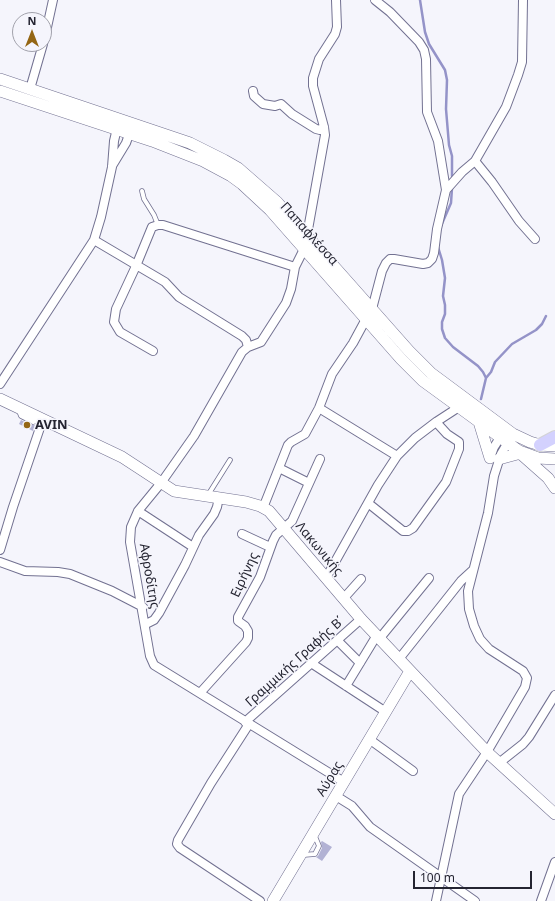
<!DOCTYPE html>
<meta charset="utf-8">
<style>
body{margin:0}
#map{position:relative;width:555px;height:901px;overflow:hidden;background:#f5f5fc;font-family:"Noto Sans",sans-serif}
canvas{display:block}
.north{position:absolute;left:12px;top:12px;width:40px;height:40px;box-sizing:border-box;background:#f5f5fc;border:1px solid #a1a1ab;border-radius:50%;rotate:0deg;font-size:11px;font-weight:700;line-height:16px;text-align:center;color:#242431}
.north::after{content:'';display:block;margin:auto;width:14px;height:18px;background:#946614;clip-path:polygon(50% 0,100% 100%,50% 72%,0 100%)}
.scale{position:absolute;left:413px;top:871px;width:119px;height:18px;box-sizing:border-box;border:2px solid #242431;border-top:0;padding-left:5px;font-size:12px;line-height:14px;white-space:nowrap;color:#242431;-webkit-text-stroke:3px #f5f5fc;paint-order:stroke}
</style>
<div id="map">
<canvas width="555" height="901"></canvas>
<div class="north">N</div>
<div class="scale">100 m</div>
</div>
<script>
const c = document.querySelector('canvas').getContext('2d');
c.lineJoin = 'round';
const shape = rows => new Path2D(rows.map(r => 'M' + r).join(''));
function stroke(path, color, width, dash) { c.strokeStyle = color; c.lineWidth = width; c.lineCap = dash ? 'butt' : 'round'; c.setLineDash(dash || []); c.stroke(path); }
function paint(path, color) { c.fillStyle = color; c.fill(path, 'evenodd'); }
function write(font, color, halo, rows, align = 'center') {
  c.font = font + ' "Noto Sans",sans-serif'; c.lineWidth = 3; c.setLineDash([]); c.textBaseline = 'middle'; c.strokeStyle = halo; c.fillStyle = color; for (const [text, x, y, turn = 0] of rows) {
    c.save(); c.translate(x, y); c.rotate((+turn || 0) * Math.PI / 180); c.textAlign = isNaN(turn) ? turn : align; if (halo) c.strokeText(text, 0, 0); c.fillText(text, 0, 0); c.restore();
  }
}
stroke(shape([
 [420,0,425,32,429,44,445,70,447,80,446,109,449,145,452,156,452,176],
 [441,226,451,203,452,188],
 [438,247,442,260,445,278,443,296,445,305,445,314,442,322,442,329,445,338,453,347,478,366,483,372,486,378],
 [481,399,486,378,491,372,495,362,512,344,536,330,542,324,546,316]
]), '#9493c8', 2.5);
paint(shape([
 [21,420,31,425,35,425,33,431,19,424],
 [322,841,332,847,322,861,316,857,318,856,322,848,321,842]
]), '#b2b2d4');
const lane = shape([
 [142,191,144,199,154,215,158,225],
 [19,411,21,416,33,422,39,420],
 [208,495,230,460],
 [303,855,315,854,319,846,314,834]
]);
const street = shape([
 [375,0,390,12,419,42,424,50,426,59,427,112,438,141,446,190],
 [44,41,53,0],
 [30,89,43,44],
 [253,91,254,96,263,104,275,106,281,104,292,114,316,129,320,130,324,127],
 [475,161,492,182,519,221,535,239],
 [112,166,126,143,131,129],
 [307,235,325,135,324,127,313,86,313,78,319,59,335,34,337,27,336,0],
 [94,240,165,282,179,297,242,336,246,340,248,347],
 [304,249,295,267,291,289,286,303,261,342,248,347,242,352,194,436,161,483,138,511,131,527,130,542,150,656,154,665,344,782],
 [372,309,382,271,386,263,390,259,394,259,423,264,428,263,432,259,434,253,437,229,446,190,462,172,475,161,506,107,518,75,522,62,523,0],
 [153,351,120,332,114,322,116,309,136,266,152,227,158,225,163,225,295,267],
 [0,384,94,240,101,217,112,167,114,141,118,124],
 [319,408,397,456],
 [490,458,494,447,503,433],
 [279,468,309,483],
 [368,503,403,531,408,531,413,528,446,482,459,449,459,442,447,434,436,422],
 [263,508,288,445,291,442,305,434,319,408,332,374,353,343,366,319],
 [138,511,193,547],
 [242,534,270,547],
 [0,550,13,507,43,419],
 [0,562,25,571,58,572,70,574,112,591,143,607],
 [326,578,378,485,397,456,415,438,436,422,459,407],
 [343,599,361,579],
 [146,624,154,620,159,613,185,565,199,535,214,514,217,507,219,497],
 [380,638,429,578],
 [337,640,360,663],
 [399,659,461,581,473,570],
 [311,663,386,712],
 [346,686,377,635],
 [200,693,246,642,248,638,248,631,245,626,238,621,238,617,260,577,273,541,276,535,292,521,320,459],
 [245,722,361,619],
 [249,724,211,783,178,840,177,844,180,848,260,901],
 [369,739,413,771],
 [499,763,523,744,529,737,555,695],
 [336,796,352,806,370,827,475,901],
 [436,901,459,794,487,752,525,687,527,678,523,671,489,649,480,639,474,626,469,609,468,591,488,513,494,476,501,454,510,439],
 [541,901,555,862]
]);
const secondary = shape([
 [0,79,190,143,224,160,238,168,277,202,409,351,431,373,513,434,530,442,540,445,555,446],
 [0,91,152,141,203,161,231,176,242,184,270,210,401,359,423,381,519,451,538,458,555,459],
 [0,399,122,457,174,491,246,502,260,506,269,511,361,619,487,752,555,814],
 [479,422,490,458],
 [522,455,548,478,555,488],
 [499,459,521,453],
 [273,901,410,671]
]);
const primary = shape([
 [540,445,555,437]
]);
stroke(lane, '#727191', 5.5);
stroke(street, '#727191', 10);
stroke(secondary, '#727191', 12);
stroke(primary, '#d3d3d6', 14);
stroke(lane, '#fff', 4);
stroke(street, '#fff', 8);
stroke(secondary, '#fff', 11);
stroke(primary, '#d3d1fe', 12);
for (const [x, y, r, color] of [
 [27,425,4,"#946614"]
]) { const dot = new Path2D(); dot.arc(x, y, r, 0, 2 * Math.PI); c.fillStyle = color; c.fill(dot); stroke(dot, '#f5f5fc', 1.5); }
write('13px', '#242431', '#f5f5fc', [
 ["Παπαφλέσσα",309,234,48],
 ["Λακωνικής",319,549,50],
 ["Ειρήνης",245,575,-65],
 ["Αφροδίτης",149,576,80],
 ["Γραμμικής Γραφής Β΄",295,662,-42],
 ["Αύρας",330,779,-59]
]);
write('bold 13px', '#242431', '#f5f5fc', [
 ["AVIN",35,425]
], 'left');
</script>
